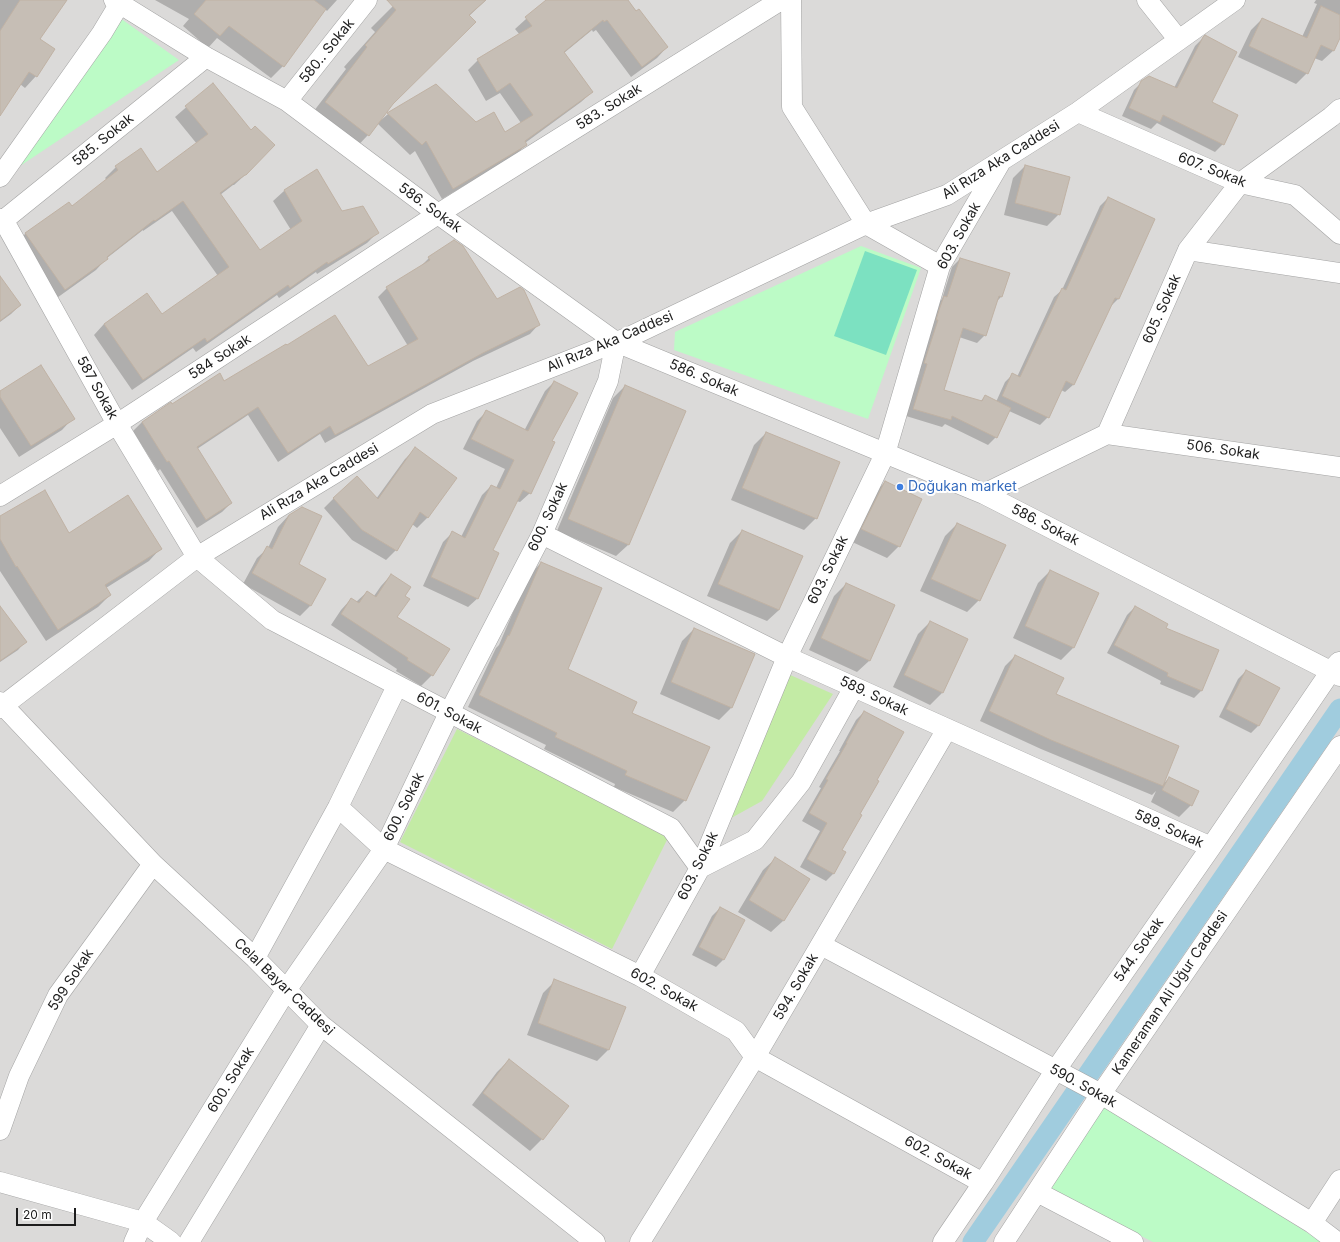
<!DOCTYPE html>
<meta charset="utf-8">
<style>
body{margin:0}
#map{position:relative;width:1340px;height:1242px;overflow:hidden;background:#eeebe2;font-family:Inter,sans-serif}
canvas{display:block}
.scale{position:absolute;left:16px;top:1208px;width:60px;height:18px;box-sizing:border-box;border:2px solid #1d1d1d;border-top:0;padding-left:5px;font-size:12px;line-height:14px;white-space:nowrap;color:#1d1d1d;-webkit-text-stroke:3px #fff;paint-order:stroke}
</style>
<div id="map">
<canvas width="1340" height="1242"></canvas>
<div class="scale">20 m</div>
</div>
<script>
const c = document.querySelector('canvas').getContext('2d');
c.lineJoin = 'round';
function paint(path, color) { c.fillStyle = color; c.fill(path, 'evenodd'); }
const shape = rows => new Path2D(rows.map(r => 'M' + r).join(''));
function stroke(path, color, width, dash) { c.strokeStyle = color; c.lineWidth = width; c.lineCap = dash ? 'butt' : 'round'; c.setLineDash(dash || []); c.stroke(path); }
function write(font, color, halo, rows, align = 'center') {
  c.font = font + ' Inter,sans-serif'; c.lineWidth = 4; c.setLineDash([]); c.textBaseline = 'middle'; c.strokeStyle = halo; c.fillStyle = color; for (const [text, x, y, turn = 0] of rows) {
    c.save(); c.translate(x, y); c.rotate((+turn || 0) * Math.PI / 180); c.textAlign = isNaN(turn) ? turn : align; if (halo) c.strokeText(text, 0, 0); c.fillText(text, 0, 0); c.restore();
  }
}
paint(shape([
 [0,0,1340,0,1340,1242,0,1242]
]), '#dbdad9');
paint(shape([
 [788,674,833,694,762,801,724,822],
 [457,729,669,836,612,949,400,842]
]), '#c3eba5');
paint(shape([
 [120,18,179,60,8,174],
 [861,246,921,268,868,419,674,350,675,332],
 [1103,1103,1322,1242,1153,1242,1047,1188]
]), '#bcfbc6');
paint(shape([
 [865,251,917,270,886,355,834,336]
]), '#7ce1c1');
paint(shape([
 [0,0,66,0,39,39,36,76,25,88,20,84,0,114],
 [155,0,337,0,327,11,325,9,283,66,271,78,217,38,208,48,183,26,189,19],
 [399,0,486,0,469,16,391,105,379,120,380,121,388,114,476,123,505,133,521,123,500,93,486,101,468,70,478,60,520,35,515,29,547,0,627,0,667,47,657,58,631,77,596,30,593,32,592,30,564,53,592,92,581,102,525,143,526,145,515,155,442,199,415,151,410,155,377,123,368,135,347,157,304,124,346,69,344,67,375,32,371,28],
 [1316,0,1340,0,1340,36,1334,50,1322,61,1314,58,1307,73,1296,84,1238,57,1251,30,1262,19,1302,37,1317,4,1314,3],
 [1203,38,1210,103,1223,144,1215,152,1157,123,1151,129,1122,116,1134,90,1142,82,1174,88,1195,46],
 [213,84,245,175,234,185,233,185,220,195,260,252,291,230,273,201,284,191,317,171,342,212,377,233,367,243,317,274,316,272,279,298,277,295,196,352,193,348,132,390,94,335,104,324,147,295,162,316,218,276,172,211,143,231,143,230,107,258,96,270,54,300,15,244,26,233,71,208,107,180,105,178,116,167,140,150,157,173,197,144,175,117],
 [1025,166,1059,214,1047,226,1004,215,1013,178],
 [1108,198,1154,219,1118,299,1110,307,1073,385,1065,392,1061,390,1048,417,1040,425,1009,411,996,437,988,445,945,424,942,427,906,416,920,372,917,371,936,305,942,299,952,267,960,259,1008,274,1001,297,996,302,985,335,977,343,959,337,943,390,980,402,985,396,996,402,1005,382,1012,375,1017,377,1054,297,1062,290,1100,206],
 [429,258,496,300,539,324,530,334,473,361,325,443,320,434,278,462,248,415,197,449,231,503,222,512,197,528,160,469,158,471,133,431,142,422,172,406,224,382,368,367,408,346,378,297,387,288,420,267],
 [0,278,20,305,11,314,0,322],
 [554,382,551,441,530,493,520,502,516,501,492,551,478,598,468,607,423,586,443,542,452,533,461,537,482,495,491,486,496,488,505,469,463,449,477,421,486,412,524,431,545,391],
 [625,386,628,545,616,556,557,531,613,398],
 [0,392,73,418,62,430,19,457,0,428],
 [766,433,816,518,804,530,731,500,754,445],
 [415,449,428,517,417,528,412,524,396,550,386,560,352,540,324,508,334,498,376,499,405,459],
 [885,482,899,546,887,558,850,541,873,494],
 [289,515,298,564,325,579,310,606,300,616,243,584,257,558,268,548,278,527],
 [0,517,69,534,160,549,149,561,106,588,110,595,98,607,46,641,0,571],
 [957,524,979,600,967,612,920,591,945,536],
 [742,531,779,610,767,621,707,596,730,543],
 [541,563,567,669,630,714,685,800,673,812,614,787,615,784,544,749,546,745,468,707,496,648,499,645,529,575],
 [1050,571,1098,593,1073,648,1061,660,1013,638,1038,583],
 [391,575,404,596,396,617,432,675,421,686,396,671,397,669,331,625,341,610,351,599,356,602,367,592,374,596,381,586],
 [846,584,894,606,869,661,857,672,809,650,834,596],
 [1135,607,1165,628,1202,690,1194,698,1160,684,1161,681,1107,653,1127,615],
 [930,622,942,693,930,705,893,687,918,634],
 [0,624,25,642,18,650,0,662],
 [694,629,754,655,731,708,719,720,660,694,682,641],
 [1015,656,1055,695,1162,785,1169,778,1191,805,1179,817,1151,802,1156,791,1152,795,1041,749,980,721,1005,666],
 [1246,671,1258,726,1251,733,1219,717,1238,679],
 [864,712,876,780,840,850,834,873,826,881,800,867,820,831,802,821,821,788,819,787,840,751,839,751,856,720],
 [775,859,809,879,783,921,771,932,738,912,763,870],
 [720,908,724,959,716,967,692,955,712,916],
 [555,981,609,1049,597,1061,527,1035,543,993],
 [509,1060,542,1139,530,1151,472,1105,497,1072]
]), '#0003');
stroke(shape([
 [973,1242,1340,709]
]), '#a0ccde', 21);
const building = shape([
 [20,0,67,0,40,39,55,49,37,77,29,72,0,116,0,31,20,0],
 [206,0,314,0,326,9,284,67,229,26,220,36,194,14,206,0],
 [387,0,486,0,469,15,476,22,393,104,369,136,325,102,367,47,365,45,396,10,387,0],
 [546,0,628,0,636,11,639,9,668,47,642,67,607,20,604,22,603,20,564,52,593,92,525,141,527,145,453,189,426,141,422,145,387,113,436,84,476,122,494,112,505,132,533,115,510,83,497,92,477,59,532,26,525,17,546,0],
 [1321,6,1340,15,1340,38,1334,51,1321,45,1308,74,1249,46,1262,18,1307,38,1321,6],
 [1205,35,1237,52,1212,102,1238,115,1224,145,1163,115,1160,122,1129,108,1141,81,1149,76,1177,88,1203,37,1205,35],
 [213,83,251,130,255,126,275,145,246,175,245,175,220,193,260,250,302,221,284,190,317,169,342,211,363,206,379,233,328,264,327,262,290,288,288,285,207,342,205,338,143,380,104,324,147,293,162,314,229,267,183,201,155,221,154,220,107,257,108,259,65,290,25,233,69,202,72,206,118,170,115,166,141,148,157,172,208,134,185,106,213,83],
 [1025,165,1070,177,1060,215,1015,203,1025,165],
 [1108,197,1155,219,1119,299,1115,298,1074,385,1066,381,1049,418,1002,396,1012,373,1020,377,1062,288,1066,290,1108,197],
 [454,240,463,246,497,299,520,287,524,290,540,325,483,353,335,435,330,426,288,453,258,407,197,447,232,503,206,520,169,461,167,462,142,422,171,402,172,404,220,373,224,381,286,344,287,345,335,315,368,366,418,339,386,287,430,260,428,257,454,240],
 [960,258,1010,273,1002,297,999,296,986,336,963,328,944,390,982,401,985,395,1011,408,997,438,952,416,951,420,913,409,927,364,924,363,938,320,936,320,939,310,944,296,947,297,960,258],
 [0,276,21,305,0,321,0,276],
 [41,365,75,419,31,446,0,397,0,391,41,365],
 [554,381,578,393,552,441,555,442,531,494,523,490,493,550,499,553,478,599,431,577,452,531,465,538,491,485,500,489,514,460,471,439,486,410,528,431,554,381],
 [625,385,686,411,629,545,568,519,625,385],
 [766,432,840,462,817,519,742,488,766,432],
 [415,447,457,478,428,518,420,512,397,551,362,530,333,498,357,476,378,499,415,447],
 [885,481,922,499,900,547,861,529,885,481],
 [45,490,69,533,128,495,162,549,105,585,111,595,58,630,17,566,16,567,0,539,0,516,45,490],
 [302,507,322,516,299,564,326,579,311,606,252,573,267,546,272,549,289,515,302,507],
 [957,523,1006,545,980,601,931,579,957,523],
 [742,530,803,556,779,610,718,584,742,530],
 [541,562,602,588,568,669,637,702,632,713,710,747,686,801,625,775,627,771,555,737,557,733,479,695,508,635,509,636,541,562],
 [1050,570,1099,593,1074,648,1025,626,1050,570],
 [391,574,411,587,405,596,410,599,397,617,450,649,433,676,407,660,408,658,341,614,351,598,359,603,367,591,376,597,391,574],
 [846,583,895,605,870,661,821,638,846,583],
 [0,606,27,642,0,661,0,606],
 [1135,606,1168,624,1166,628,1219,650,1202,691,1167,676,1168,673,1114,645,1135,606],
 [930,621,968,639,943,693,904,675,930,621],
 [694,628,755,654,732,708,671,682,694,628],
 [1015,655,1064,678,1056,694,1179,746,1163,786,1051,740,989,711,1015,655],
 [1246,670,1280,688,1259,726,1226,709,1246,670],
 [864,711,904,732,877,780,879,781,860,814,862,815,842,850,846,852,834,874,807,859,827,823,809,813,828,780,826,779,847,743,846,743,864,711],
 [1169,777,1199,791,1192,806,1162,790,1169,777],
 [775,857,810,879,784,921,749,900,775,857],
 [720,907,745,920,724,960,699,947,720,907],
 [554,979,626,1007,609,1050,538,1023,554,979],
 [509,1059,569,1106,543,1140,483,1093,509,1059]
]);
paint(building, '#c6beb5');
stroke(building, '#c0b2a4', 1);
const minor = shape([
 [114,0,206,57,287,101,438,214,616,342,984,494,1340,676],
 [791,0,792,107,866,224,940,266],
 [1147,0,1178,39],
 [287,101,367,0],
 [1078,112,1240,183,1295,195,1340,234],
 [0,177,102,33,120,3],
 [0,219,4,221,117,424,197,557,272,620,671,828,700,868,755,840,801,782,854,687],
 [0,223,206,57],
 [1188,250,1340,273],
 [1107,434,1340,467],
 [984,494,1107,434,1188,250,1240,183,1331,117,1340,109],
 [0,496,117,424,438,214,781,0],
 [542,534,787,657,1211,847],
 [0,702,153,864,255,958,321,1025,595,1242],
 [0,708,197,557,432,414,629,337,866,224,947,195,1078,112,1235,0],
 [338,807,384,849,640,976,736,1031,755,1057,983,1183],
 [821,945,1101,1094,1312,1223,1337,1242],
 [255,958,338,807,397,686],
 [640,976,700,868,787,657,885,454,940,266,1000,163],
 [0,1130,19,1076,58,995,153,864],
 [0,1182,143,1222,171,1242],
 [1037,1192,1133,1242],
 [1312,1223,1340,1180],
 [134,1242,143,1222,287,989,384,849,449,713,542,534,608,381,616,342],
 [189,1242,321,1025],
 [640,1242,755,1057,947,729],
 [943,1242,983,1183,1055,1071,1211,847,1331,671,1339,662],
 [1004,1242,1101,1094,1340,746]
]);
stroke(minor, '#a4a4a4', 21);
stroke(minor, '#fff', 20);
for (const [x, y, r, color] of [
 [900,487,4,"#3f7fe0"]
]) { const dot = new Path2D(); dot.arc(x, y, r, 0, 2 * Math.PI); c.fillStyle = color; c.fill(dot); stroke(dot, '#fff', 1.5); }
write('14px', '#1d1d1d', '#fff', [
 ["580.. Sokak",327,51,-51],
 ["583. Sokak",609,107,-32],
 ["585. Sokak",103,140,-39],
 ["Ali Rıza Aka Caddesi",1001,160,-32],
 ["607. Sokak",1212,170,22],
 ["586. Sokak",430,208,36],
 ["603. Sokak",959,236,-61],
 ["605. Sokak",1162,309,-66],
 ["Ali Rıza Aka Caddesi",610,342,-23],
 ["584 Sokak",220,357,-33],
 ["586. Sokak",704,378,23],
 ["587 Sokak",97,388,61],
 ["506. Sokak",1223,450,8],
 ["Ali Rıza Aka Caddesi",319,482,-31],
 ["600. Sokak",548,517,-65],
 ["586. Sokak",1045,525,27],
 ["603. Sokak",828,570,-64],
 ["589. Sokak",874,696,25],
 ["601. Sokak",449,713,28],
 ["600. Sokak",404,807,-64],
 ["589. Sokak",1169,829,24],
 ["603. Sokak",698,866,-64],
 ["544. Sokak",1139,950,-55],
 ["599 Sokak",71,980,-57],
 ["Celal Bayar Caddesi",284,987,44],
 ["594. Sokak",796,987,-60],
 ["602. Sokak",664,990,29],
 ["Kameraman Ali Uğur Caddesi",1170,993,-56],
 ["600. Sokak",231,1080,-58],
 ["590. Sokak",1083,1086,29],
 ["602. Sokak",938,1158,29]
]);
write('14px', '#366cbe', '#fff', [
 ["Doğukan market",908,487]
], 'left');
</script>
